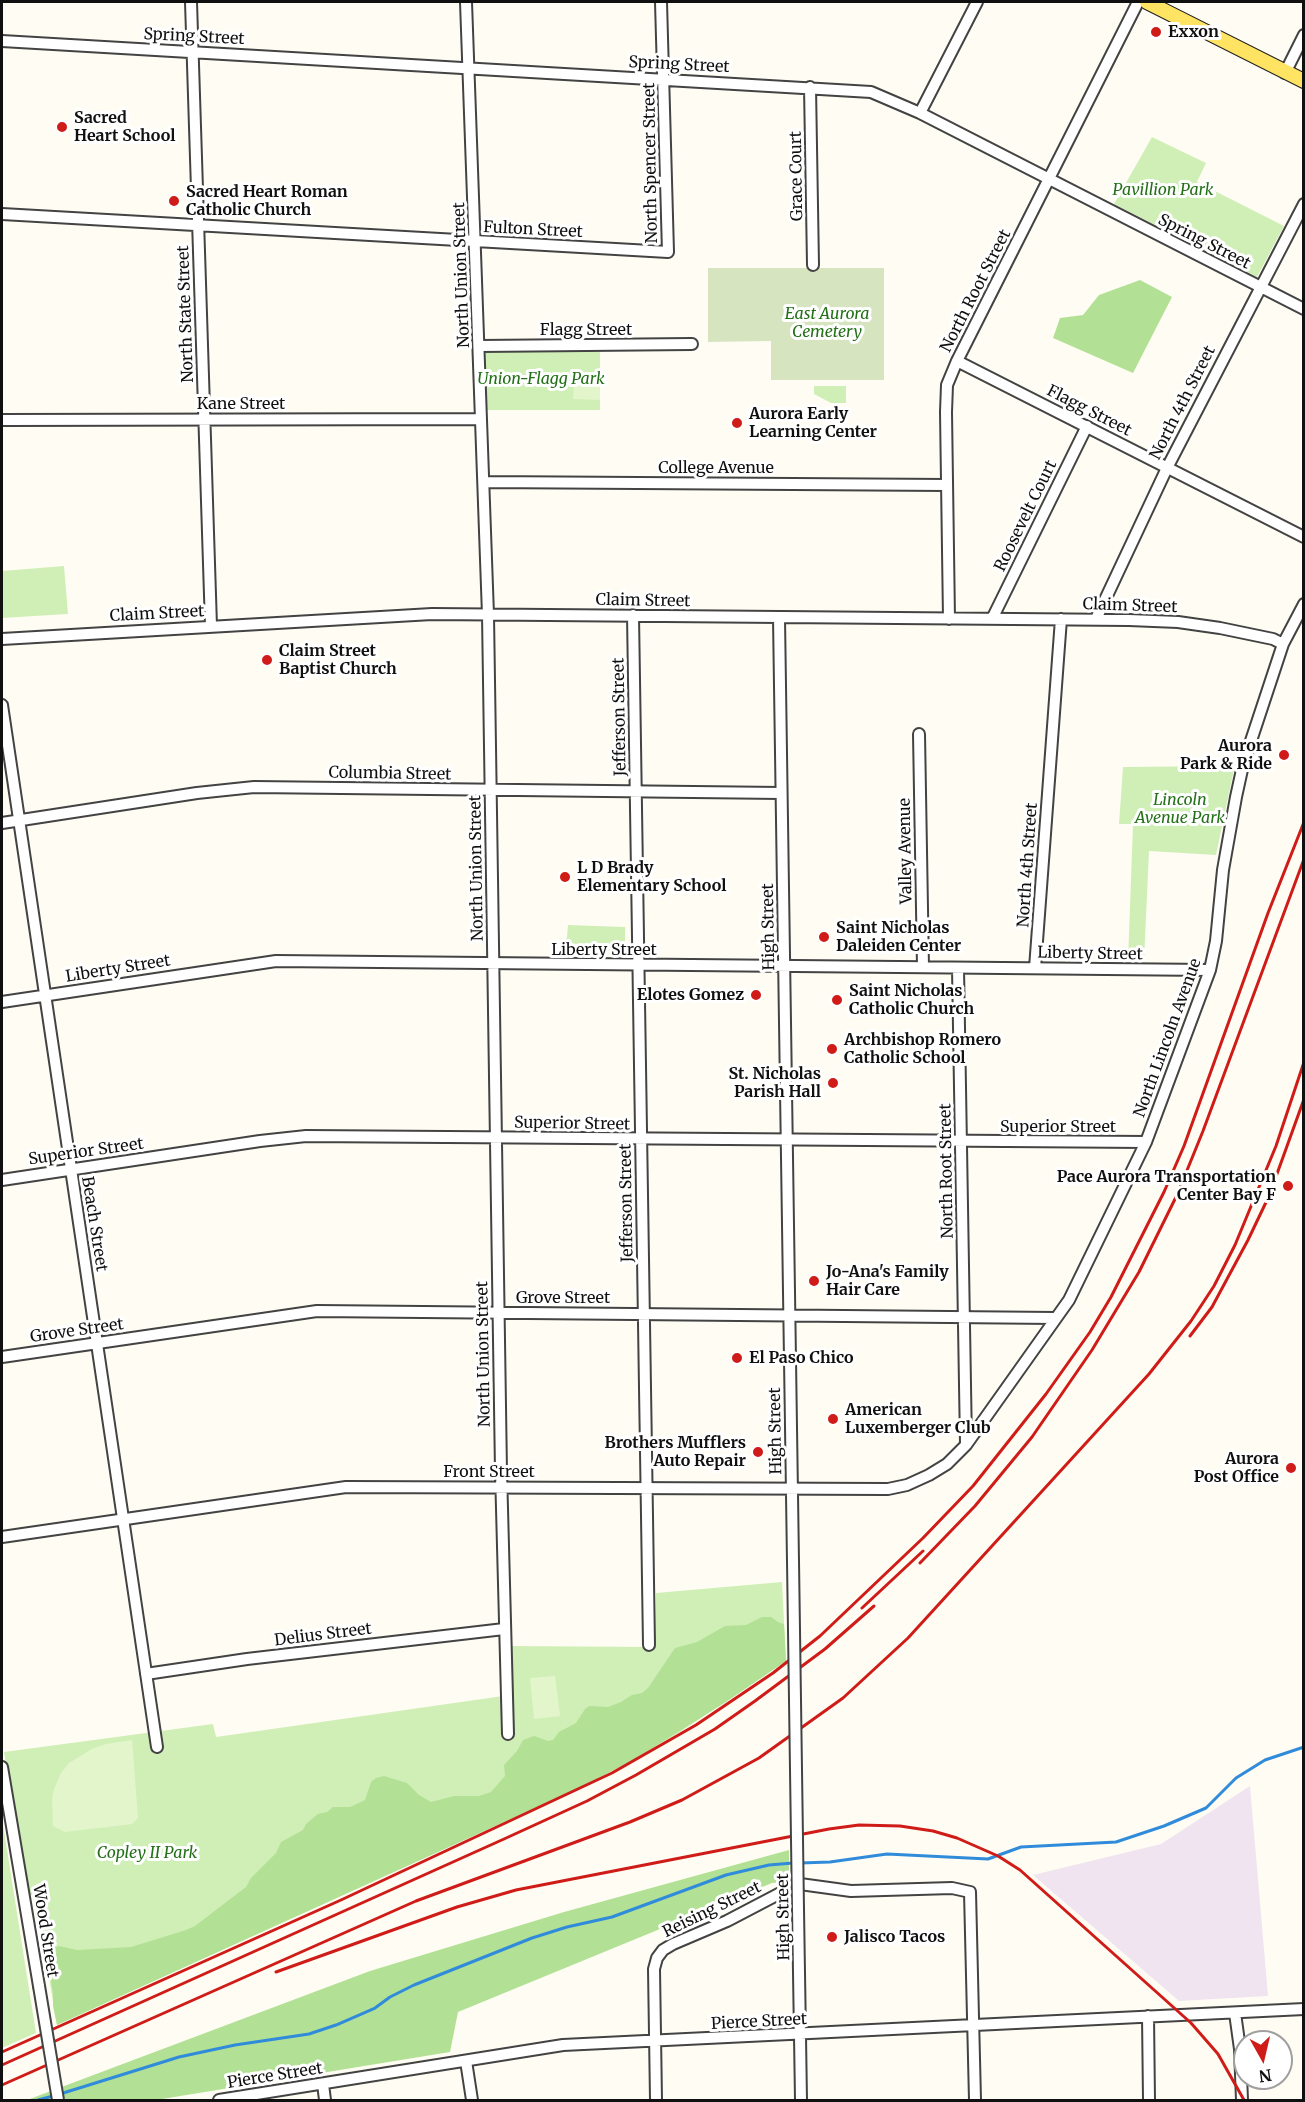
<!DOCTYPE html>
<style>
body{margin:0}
#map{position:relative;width:1305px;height:2102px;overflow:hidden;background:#fffdf3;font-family:Merriweather,serif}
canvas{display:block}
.frame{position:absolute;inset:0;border:3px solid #101010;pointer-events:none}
.north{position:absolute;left:1233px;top:2030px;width:60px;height:60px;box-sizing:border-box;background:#fff;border:2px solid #9f9f9f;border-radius:50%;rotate:172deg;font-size:16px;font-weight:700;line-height:24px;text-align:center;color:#101010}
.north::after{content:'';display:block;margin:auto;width:21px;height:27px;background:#d01c18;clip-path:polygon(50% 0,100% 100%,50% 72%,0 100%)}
</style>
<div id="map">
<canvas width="1305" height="2102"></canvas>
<div class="frame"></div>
<div class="north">N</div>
</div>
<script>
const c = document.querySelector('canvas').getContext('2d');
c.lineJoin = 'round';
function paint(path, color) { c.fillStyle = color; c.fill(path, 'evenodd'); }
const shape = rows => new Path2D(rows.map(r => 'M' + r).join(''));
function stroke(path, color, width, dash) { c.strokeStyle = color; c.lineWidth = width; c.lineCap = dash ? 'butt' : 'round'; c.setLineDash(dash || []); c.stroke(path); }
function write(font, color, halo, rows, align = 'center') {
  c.font = font + ' Merriweather,serif'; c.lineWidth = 6; c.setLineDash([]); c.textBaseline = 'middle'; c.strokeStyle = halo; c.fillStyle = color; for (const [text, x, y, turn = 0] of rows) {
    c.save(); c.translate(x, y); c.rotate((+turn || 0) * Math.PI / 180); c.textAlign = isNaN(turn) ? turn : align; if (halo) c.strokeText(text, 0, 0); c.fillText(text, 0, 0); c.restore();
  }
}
paint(shape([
 [1250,1786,1268,1996,1179,2001,1033,1875,1161,1844]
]), '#efe4ef');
paint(shape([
 [1152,137,1206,163,1197,182,1284,226,1257,277,1114,204],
 [600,347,600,410,481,410,482,348],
 [814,386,846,386,846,403,831,403,814,394],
 [64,566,68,614,2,618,2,571],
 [1223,766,1234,769,1216,855,1149,851,1144,961,1128,961,1133,824,1119,824,1123,767],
 [568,925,625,927,625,951,561,950,567,937],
 [782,1582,786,1661,680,1732,633,1760,581,1787,57,2025,35,1895,30,1895,4,1752,213,1724,216,1737,510,1695,511,1646,655,1647,656,1593],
 [2,1818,36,2033,2,2048]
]), '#d0efb7');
paint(shape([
 [1140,280,1172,297,1133,373,1053,338,1060,318,1083,315,1099,295],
 [762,1617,771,1617,778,1622,784,1624,786,1661,726,1702,633,1760,581,1787,57,2025,53,2006,53,1994,47,1955,53,1948,59,1946,77,1950,131,1947,186,1930,195,1926,246,1887,251,1878,276,1853,281,1842,303,1830,306,1824,318,1814,327,1812,333,1807,350,1807,365,1800,371,1782,376,1778,384,1776,407,1783,419,1795,431,1802,454,1796,479,1796,491,1792,505,1776,504,1765,517,1751,523,1740,534,1736,548,1741,553,1740,559,1732,576,1723,585,1709,589,1706,608,1707,621,1702,632,1695,642,1693,648,1688,675,1648,697,1642,725,1626,746,1625],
 [789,1850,789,1882,772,1883,458,2012,450,2052,156,2100,27,2100,370,1971,564,1912]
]), '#b2e195');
paint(shape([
 [708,268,884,268,884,380,771,380,771,341,708,342]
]), '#d6e5c0');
paint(shape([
 [574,378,600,379,600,400,573,399],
 [555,1676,560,1716,534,1719,530,1678],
 [132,1740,138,1818,132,1824,65,1832,53,1826,52,1798,54,1789,61,1773,69,1763,92,1749,106,1744]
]), '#e3f5ca');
stroke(shape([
 [800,1863,830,1862,887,1854,988,1859,1021,1847,1116,1842,1164,1826,1206,1808,1236,1778,1265,1760,1304,1747],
 [60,2094,179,2057,235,2045,309,2034,336,2025,375,2008,390,1997,414,1985,532,1938,567,1927,612,1917,726,1875,769,1865,793,1863],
 [38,2100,53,2096]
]), '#308bdb', 3);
const minor = shape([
 [191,2,211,626],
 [466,2,488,615,501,1471,508,1734],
 [2,41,871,92,920,113,1304,309],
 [1285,73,1304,35],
 [810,87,813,265],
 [920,113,977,2],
 [2,214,668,252,661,2],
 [480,346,692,344],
 [957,361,1304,537],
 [2,420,481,419],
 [484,482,947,485],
 [633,615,649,1645],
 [779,618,793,1561],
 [949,619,946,412,947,385,957,361,1138,2],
 [992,619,1087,426],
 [1096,619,1167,468,1304,204],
 [2,639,432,614,1129,620,1178,622,1220,628,1273,639,1283,644],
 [2,705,157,1747],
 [919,734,923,967],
 [2,823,197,793,254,787,781,793],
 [958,968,966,1444],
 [1035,968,1061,619],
 [2,1002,276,961,1210,970],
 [2,1180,260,1141,306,1136,1146,1142],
 [2,1357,317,1311,1055,1318],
 [2,1537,346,1487,888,1489,907,1485,929,1475,947,1464,966,1445,1069,1300,1146,1142,1210,970,1216,941,1223,870,1236,797,1243,765,1283,644,1304,604],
 [146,1674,247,1659,504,1629],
 [2,1767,39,1986],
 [798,1909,801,2100],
 [1235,2013,1240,2049,1242,2100],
 [1148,2016,1149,2100],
 [466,2061,472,2100],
 [323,2084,325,2100],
 [219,2100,563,2045,1304,2009],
 [656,2100,654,1969,657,1958,663,1950,673,1944,727,1921,792,1887,800,1884,851,1891,952,1888,970,1892,975,2100]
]);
const major = shape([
 [1147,2,1304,81]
]);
stroke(minor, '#434343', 14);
stroke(major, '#212121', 16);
stroke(minor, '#fff', 10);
stroke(major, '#ffe463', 14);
stroke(shape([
 [1190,1336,1212,1307,1248,1240,1269,1196,1304,1099],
 [920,1563,975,1506,1032,1437,1092,1350,1139,1272,1177,1195,1203,1131,1304,859],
 [862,1608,923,1551],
 [276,1972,457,1907,516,1890,829,1829,859,1825,900,1826,933,1831,957,1838,998,1856,1020,1870,1191,2023,1218,2054,1244,2100],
 [2,2052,341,1900,612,1773,696,1725,773,1673,820,1636,923,1538,973,1486,1046,1394,1090,1332,1111,1297,1164,1192,1184,1146,1268,913,1304,822],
 [2,2065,504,1839,587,1801,636,1775,715,1729,755,1701,825,1649,874,1606],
 [2,2085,416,1901,630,1822,682,1800,759,1758,843,1698,908,1638,1149,1374,1191,1321,1214,1286,1235,1245,1276,1146,1304,1062]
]), '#d01c18', 3);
const minorBridge = shape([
 [793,1561,798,1909],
 [39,1986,58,2100]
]);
stroke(minorBridge, '#434343', 14, []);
stroke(minorBridge, '#fff', 10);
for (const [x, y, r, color] of [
 [1156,32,6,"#d01c18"],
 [62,127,6,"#d01c18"],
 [174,201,6,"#d01c18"],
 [737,423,6,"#d01c18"],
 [267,660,6,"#d01c18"],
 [1284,755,6,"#d01c18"],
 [565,877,6,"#d01c18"],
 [824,937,6,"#d01c18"],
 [756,995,6,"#d01c18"],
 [837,1000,6,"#d01c18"],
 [832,1049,6,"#d01c18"],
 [833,1083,6,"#d01c18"],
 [1288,1186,6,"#d01c18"],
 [814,1281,6,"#d01c18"],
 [737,1358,6,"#d01c18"],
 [833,1419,6,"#d01c18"],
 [758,1452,6,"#d01c18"],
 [1291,1468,6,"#d01c18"],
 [832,1937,6,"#d01c18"]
]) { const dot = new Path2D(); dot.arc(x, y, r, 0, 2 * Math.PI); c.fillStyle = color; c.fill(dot); stroke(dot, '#fff', 2); }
write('bold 16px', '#101010', '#fff', [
 ["Exxon",1168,32],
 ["Sacred",74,118],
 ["Heart School",74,136],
 ["Sacred Heart Roman",186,192],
 ["Catholic Church",186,210],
 ["Aurora Early",749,414],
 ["Learning Center",749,432],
 ["Claim Street",279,651],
 ["Baptist Church",279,669],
 ["Aurora",1272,746,"right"],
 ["Park & Ride",1272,764,"right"],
 ["L D Brady",577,868],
 ["Elementary School",577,886],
 ["Saint Nicholas",836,928],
 ["Daleiden Center",836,946],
 ["Saint Nicholas",849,991],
 ["Catholic Church",849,1009],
 ["Elotes Gomez",744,995,"right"],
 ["Archbishop Romero",844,1040],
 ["Catholic School",844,1058],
 ["St. Nicholas",821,1074,"right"],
 ["Parish Hall",821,1092,"right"],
 ["Pace Aurora Transportation",1276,1177,"right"],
 ["Center Bay F",1276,1195,"right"],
 ["Jo-Ana's Family",826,1272],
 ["Hair Care",826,1290],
 ["El Paso Chico",749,1358],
 ["American",845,1410],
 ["Luxemberger Club",845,1428],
 ["Brothers Mufflers",746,1443,"right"],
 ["Auto Repair",746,1461,"right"],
 ["Aurora",1279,1459,"right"],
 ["Post Office",1279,1477,"right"],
 ["Jalisco Tacos",844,1937]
], 'left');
write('16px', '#101010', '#fff', [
 ["Spring Street",194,37,3],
 ["Spring Street",679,65,3],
 ["North Spencer Street",651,163,-91],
 ["Grace Court",797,176,-91],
 ["Fulton Street",533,230,3],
 ["Spring Street",1204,242,27],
 ["North Union Street",462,275,-92],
 ["North Root Street",976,291,-63],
 ["North State Street",186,314,-92],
 ["Flagg Street",586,330],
 ["North 4th Street",1183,403,-63],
 ["Kane Street",241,404],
 ["Flagg Street",1089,411,27],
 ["College Avenue",716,468],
 ["Roosevelt Court",1026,516,-64],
 ["Claim Street",643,601,1],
 ["Claim Street",1130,606,2],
 ["Claim Street",157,614,-3],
 ["Jefferson Street",620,717,-91],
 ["Columbia Street",390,774,1],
 ["Valley Avenue",906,851,-91],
 ["North 4th Street",1028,865,-86],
 ["North Union Street",477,868,-91],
 ["High Street",769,927,-91],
 ["Liberty Street",604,950],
 ["Liberty Street",1090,954,1],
 ["Liberty Street",118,969,-9],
 ["North Lincoln Avenue",1168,1038,-70],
 ["Superior Street",572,1124,1],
 ["Superior Street",1058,1127],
 ["Superior Street",86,1152,-8],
 ["North Root Street",947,1171,-91],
 ["Jefferson Street",627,1203,-91],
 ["Beach Street",94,1224,81],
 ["Grove Street",563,1298],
 ["Grove Street",77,1331,-8],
 ["North Union Street",484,1354,-91],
 ["High Street",776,1431,-91],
 ["Front Street",489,1472],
 ["Delius Street",323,1635,-7],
 ["Reising Street",712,1910,-26],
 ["High Street",784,1917,-91],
 ["Wood Street",45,1931,81],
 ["Pierce Street",759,2022,-3],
 ["Pierce Street",275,2076,-9]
]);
write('italic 16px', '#247018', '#fff', [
 ["Pavillion Park",1163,190],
 ["East Aurora",827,314],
 ["Cemetery",827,332],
 ["Union-Flagg Park",541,379],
 ["Lincoln",1180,800],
 ["Avenue Park",1180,818],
 ["Copley II Park",147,1853]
]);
</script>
